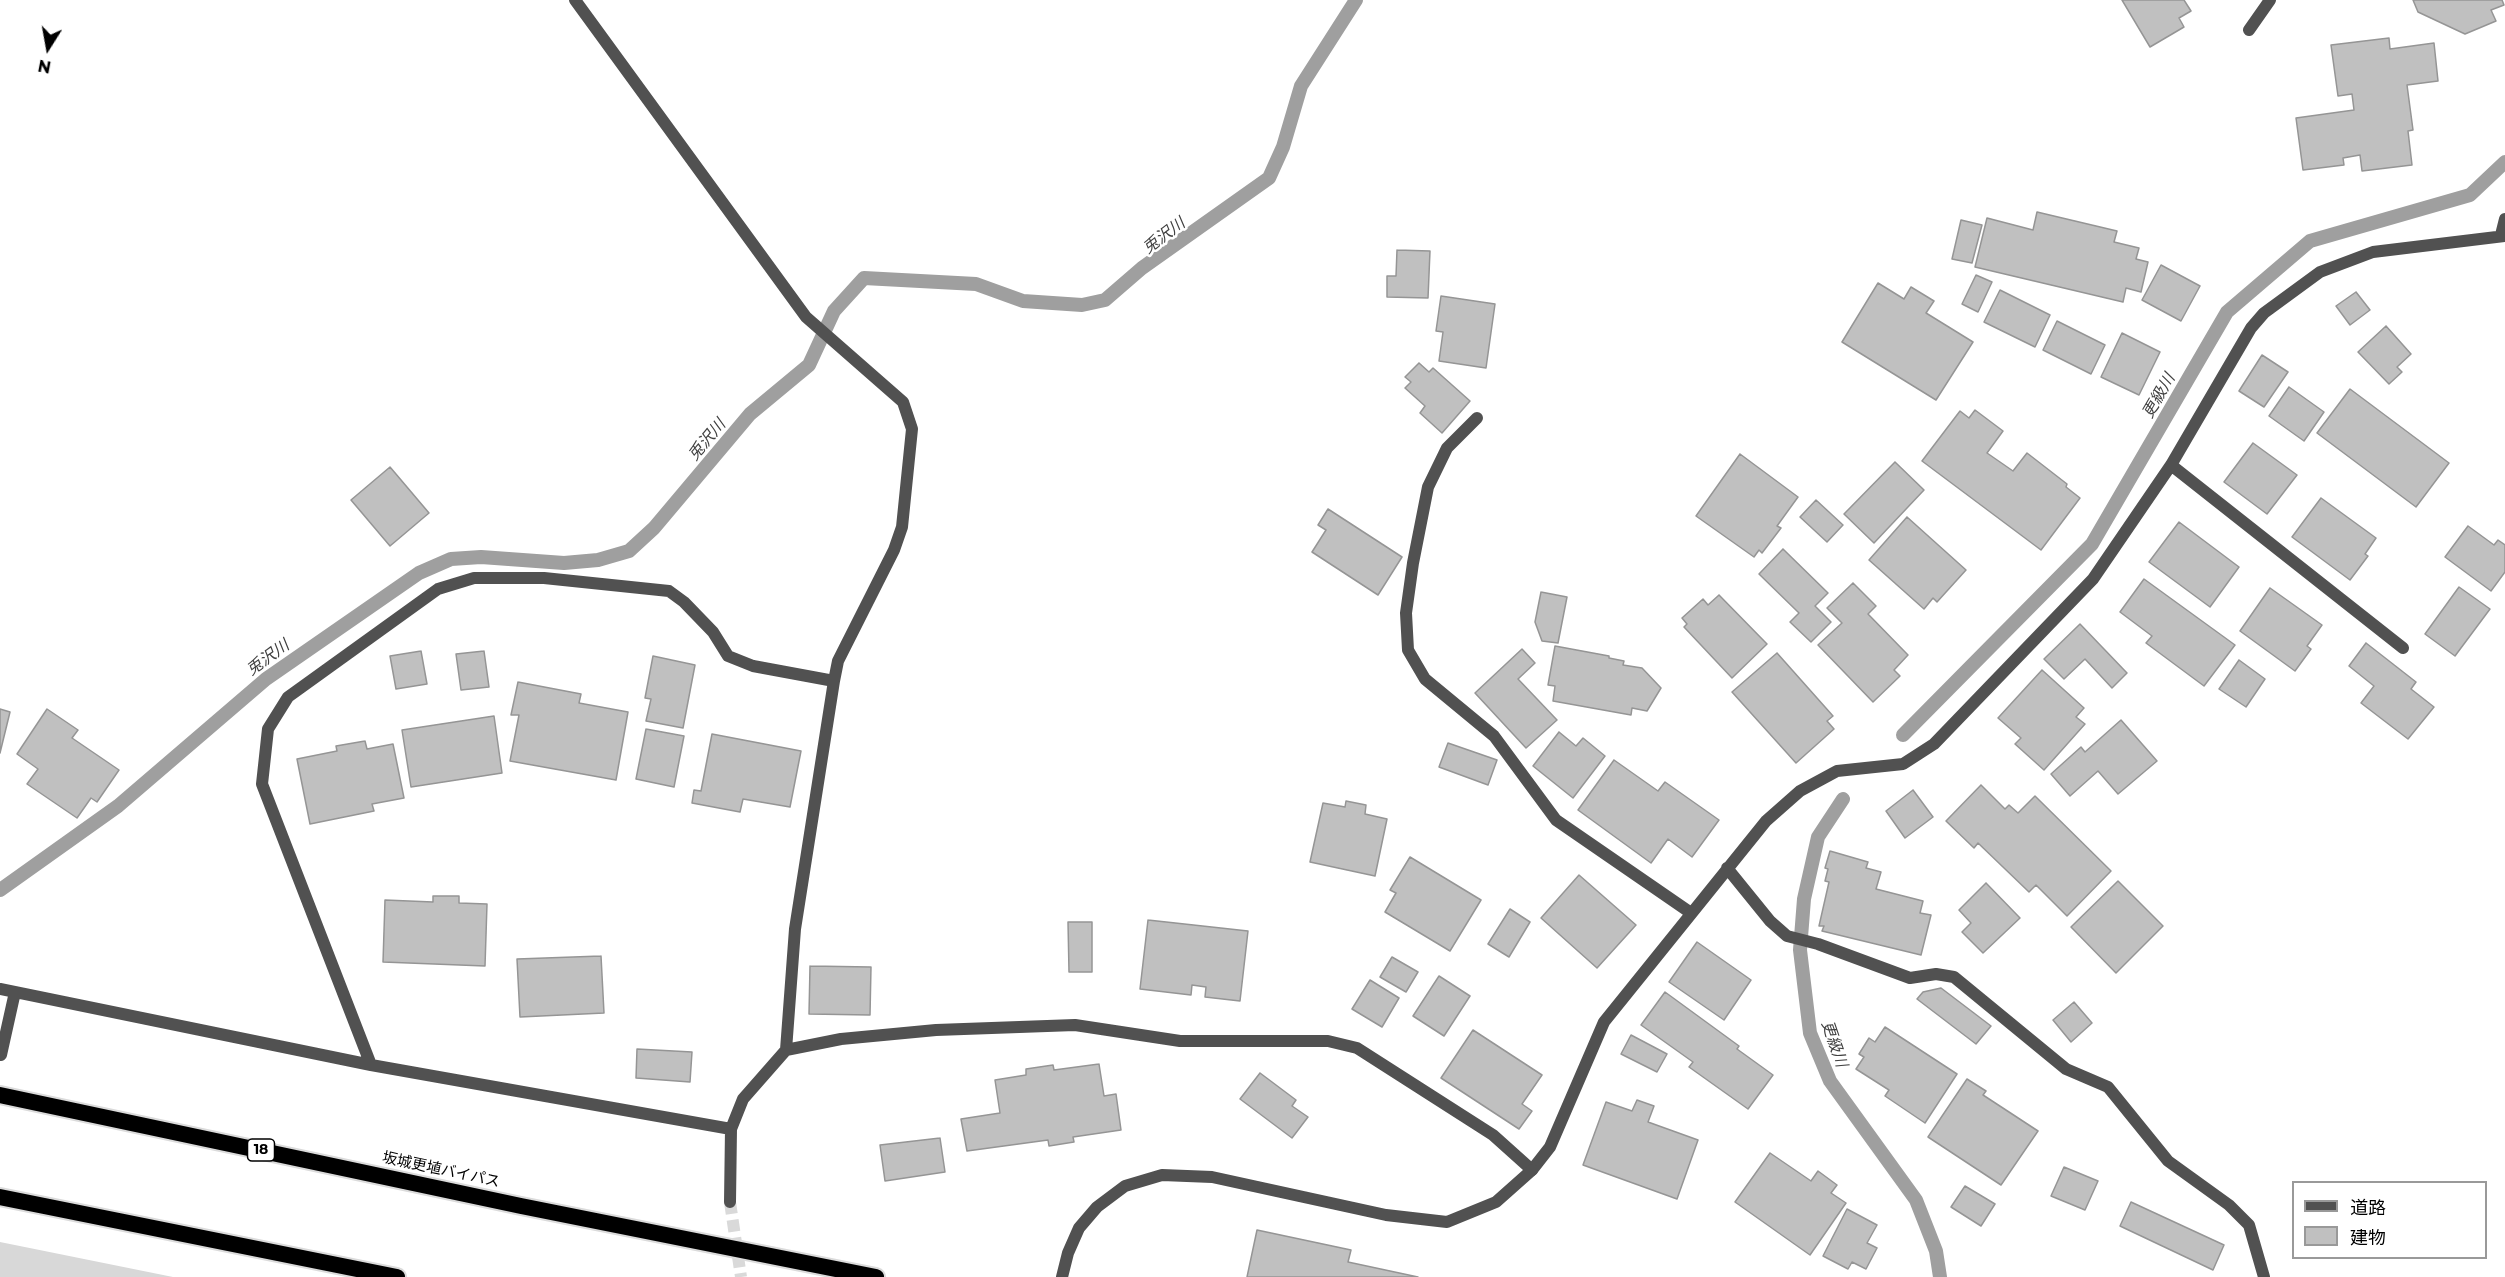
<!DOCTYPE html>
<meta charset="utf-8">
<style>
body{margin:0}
#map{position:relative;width:2505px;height:1277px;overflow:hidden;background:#fff;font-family:Montserrat,"Noto Sans JP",sans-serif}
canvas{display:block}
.legend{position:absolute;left:2292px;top:1181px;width:195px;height:78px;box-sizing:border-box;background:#fff;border:2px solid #999;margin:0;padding:8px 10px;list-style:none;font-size:18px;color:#000}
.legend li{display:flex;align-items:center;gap:12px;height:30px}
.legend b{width:30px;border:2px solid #999}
.north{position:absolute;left:18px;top:18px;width:60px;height:60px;-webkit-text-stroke:4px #fff;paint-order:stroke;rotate:191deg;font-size:16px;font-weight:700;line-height:24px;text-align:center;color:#000}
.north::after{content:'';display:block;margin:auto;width:21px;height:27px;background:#000;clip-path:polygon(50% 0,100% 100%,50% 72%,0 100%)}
</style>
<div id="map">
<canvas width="2505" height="1277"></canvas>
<ul class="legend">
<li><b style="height:8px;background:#515151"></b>道路</li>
<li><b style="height:16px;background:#c0c0c0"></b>建物</li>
</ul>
<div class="north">N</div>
</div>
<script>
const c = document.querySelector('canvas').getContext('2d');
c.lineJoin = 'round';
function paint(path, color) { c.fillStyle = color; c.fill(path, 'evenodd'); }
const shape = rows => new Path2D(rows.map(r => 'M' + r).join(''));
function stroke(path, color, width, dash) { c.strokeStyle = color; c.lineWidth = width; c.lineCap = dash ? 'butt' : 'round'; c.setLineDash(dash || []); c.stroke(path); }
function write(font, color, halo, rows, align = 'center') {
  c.font = font + ' Montserrat,"Noto Sans JP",sans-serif'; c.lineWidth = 5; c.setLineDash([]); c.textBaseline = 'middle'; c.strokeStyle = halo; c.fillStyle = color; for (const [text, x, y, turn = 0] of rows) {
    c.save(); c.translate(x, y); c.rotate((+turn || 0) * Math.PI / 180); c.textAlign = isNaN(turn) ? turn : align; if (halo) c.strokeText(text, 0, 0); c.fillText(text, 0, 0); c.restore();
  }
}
paint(shape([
 [0,1242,173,1277,0,1277]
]), '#d8d8d8');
stroke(shape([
 [1903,735,2092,544,2227,312,2310,241,2470,195,2505,162],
 [1843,799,1818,837,1804,899,1800,950,1810,1033,1830,1081,1916,1200,1936,1251,1940,1277],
 [0,890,118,806,266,679,419,573,451,559,481,557,564,563,598,560,629,551,654,528,750,414,809,365,834,311,864,278,976,284,1023,301,1082,305,1105,300,1142,268,1269,178,1283,147,1301,86,1356,0]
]), '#9f9f9f', 14);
const building = shape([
 [2122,0,2184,0,2191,11,2179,18,2184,27,2150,47,2122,0],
 [2413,0,2502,0,2504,5,2491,10,2496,21,2465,34,2418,12,2413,0],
 [2389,38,2390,49,2434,43,2438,81,2407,85,2413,130,2408,131,2412,165,2362,171,2360,155,2343,158,2344,165,2303,170,2296,118,2354,110,2352,94,2338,96,2331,45,2389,38],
 [2037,212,2117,231,2114,242,2139,248,2136,259,2148,262,2141,292,2126,288,2123,302,1975,267,1987,218,2033,230,2037,212],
 [1961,220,1982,225,1972,263,1952,259,1961,220],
 [1397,250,1430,251,1428,298,1387,297,1387,276,1396,276,1397,250],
 [2161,265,2200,286,2181,321,2142,300,2161,265],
 [1976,275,1992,282,1978,312,1962,304,1976,275],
 [1878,283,1904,299,1911,287,1934,301,1926,313,1973,342,1936,400,1842,342,1878,283],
 [2000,290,2050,315,2035,347,1984,322,2000,290],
 [2356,292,2370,310,2350,325,2336,306,2356,292],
 [1441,296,1495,304,1486,368,1439,361,1443,332,1436,331,1441,296],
 [2057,321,2105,345,2091,374,2043,350,2057,321],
 [2386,326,2411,354,2397,367,2402,372,2389,384,2358,352,2386,326],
 [2122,333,2160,352,2139,395,2101,377,2122,333],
 [2262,355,2288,372,2264,407,2239,391,2262,355],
 [1419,363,1429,372,1433,368,1470,401,1442,433,1420,413,1425,406,1405,388,1411,382,1405,377,1419,363],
 [2289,387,2324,412,2304,441,2269,416,2289,387],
 [2350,389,2449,463,2416,507,2317,433,2350,389],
 [1975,410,2003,431,1987,453,2013,471,2027,453,2067,484,2066,487,2080,498,2041,550,1922,461,1960,411,1969,418,1975,410],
 [2253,443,2297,475,2267,514,2224,482,2253,443],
 [1740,454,1798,497,1777,526,1781,528,1762,553,1759,550,1754,557,1696,516,1740,454],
 [1895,462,1924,490,1874,543,1844,514,1895,462],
 [390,467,429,513,390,546,351,500,390,467],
 [2321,498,2376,538,2365,554,2368,556,2350,580,2292,537,2321,498],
 [1816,500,1843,525,1827,542,1800,517,1816,500],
 [1328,509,1402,557,1378,595,1312,552,1326,530,1318,525,1328,509],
 [1907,517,1966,570,1937,602,1933,598,1924,609,1869,560,1907,517],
 [2179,522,2239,567,2210,607,2149,562,2179,522],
 [2468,526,2494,545,2498,540,2505,545,2505,572,2491,591,2445,557,2468,526],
 [1783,549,1828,593,1815,606,1831,622,1811,642,1790,622,1799,613,1759,574,1783,549],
 [2144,579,2235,645,2204,686,2146,643,2152,636,2120,612,2144,579],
 [1853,583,1876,606,1868,614,1908,655,1894,670,1900,676,1873,702,1818,645,1842,623,1827,608,1853,583],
 [2459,587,2490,609,2455,656,2425,634,2459,587],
 [2270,588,2322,625,2307,646,2311,649,2295,671,2240,631,2270,588],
 [1541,592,1567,597,1558,643,1542,641,1535,622,1541,592],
 [1719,595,1767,644,1732,678,1684,627,1687,624,1682,618,1703,599,1708,605,1719,595],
 [2080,624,2127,673,2112,688,2085,659,2064,679,2044,659,2080,624],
 [2366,643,2416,682,2411,689,2434,707,2408,739,2361,703,2374,686,2349,666,2366,643],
 [1555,646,1609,656,1609,658,1624,661,1623,665,1642,668,1661,688,1647,711,1632,708,1631,715,1553,701,1555,686,1548,685,1555,646],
 [1522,649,1535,663,1518,679,1557,720,1526,748,1475,693,1522,649],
 [421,651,427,684,396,689,390,656,421,651],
 [484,651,489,687,461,690,456,654,484,651],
 [1777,653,1833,716,1827,721,1834,729,1796,763,1732,692,1777,653],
 [653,656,695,665,683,728,646,721,651,699,645,698,653,656],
 [2239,660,2265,679,2246,707,2219,689,2239,660],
 [2042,670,2084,708,2076,717,2085,724,2044,770,2015,744,2021,738,1998,718,2042,670],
 [518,682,581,694,579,703,628,712,616,780,510,761,519,715,511,715,518,682],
 [0,709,10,712,0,753,0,709],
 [47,709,78,730,72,738,119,770,97,802,91,798,77,818,27,784,38,769,17,754,47,709],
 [494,716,502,773,411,787,402,730,494,716],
 [2121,720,2157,761,2118,794,2098,771,2070,796,2051,774,2081,747,2085,752,2121,720],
 [646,729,684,736,674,787,636,779,646,729],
 [1559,732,1576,746,1583,738,1605,756,1573,798,1533,766,1559,732],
 [712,734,801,751,790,807,743,799,740,812,692,803,694,790,701,791,712,734],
 [365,741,367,749,393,744,404,798,372,804,374,811,310,824,297,759,337,751,336,746,365,741],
 [1448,743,1497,760,1488,785,1439,767,1448,743],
 [1614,760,1658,791,1665,782,1719,820,1692,857,1668,839,1651,863,1578,810,1614,760],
 [1981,785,2005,809,2009,805,2018,813,2035,796,2111,871,2067,916,2036,885,2029,892,1978,843,1974,848,1946,821,1981,785],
 [1913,790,1933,817,1905,838,1886,811,1913,790],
 [1346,801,1366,805,1365,814,1387,819,1375,876,1310,862,1323,803,1345,807,1346,801],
 [1830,851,1868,862,1866,868,1881,872,1876,889,1923,901,1920,913,1931,915,1921,955,1822,931,1824,926,1819,926,1829,882,1825,881,1828,869,1825,868,1830,851],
 [1410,857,1481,900,1450,951,1385,912,1396,893,1390,890,1410,857],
 [1579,875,1636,925,1597,968,1541,918,1579,875],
 [2118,881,2163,926,2116,973,2071,927,2118,881],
 [1986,883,2020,918,1983,953,1962,932,1971,923,1959,910,1986,883],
 [433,896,459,896,459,903,487,904,485,966,383,962,385,900,433,902,433,896],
 [1510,909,1530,922,1509,957,1488,944,1510,909],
 [1148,920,1248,931,1240,1001,1205,997,1206,987,1192,985,1191,995,1140,989,1148,920],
 [1068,922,1092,922,1092,972,1069,972,1068,922],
 [1697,942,1751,980,1724,1020,1669,982,1697,942],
 [601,956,604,1013,520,1017,517,959,601,956],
 [1392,957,1418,972,1406,992,1380,977,1392,957],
 [810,966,871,967,870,1015,809,1014,810,966],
 [1439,976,1470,996,1444,1036,1413,1016,1439,976],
 [1370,980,1399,998,1382,1027,1352,1009,1370,980],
 [1941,988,1991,1026,1976,1044,1917,999,1923,992,1941,988],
 [1665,992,1739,1046,1737,1049,1773,1075,1748,1109,1689,1067,1693,1062,1641,1025,1665,992],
 [2074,1002,2092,1023,2071,1042,2053,1020,2074,1002],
 [1885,1027,1957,1074,1925,1123,1885,1096,1889,1090,1856,1069,1864,1057,1859,1054,1869,1038,1875,1042,1885,1027],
 [1473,1030,1542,1075,1522,1104,1532,1111,1519,1129,1441,1078,1473,1030],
 [1631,1035,1667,1054,1657,1072,1621,1054,1631,1035],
 [637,1049,692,1052,690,1082,636,1078,637,1049],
 [1099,1064,1104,1096,1116,1094,1121,1130,1073,1137,1074,1142,1049,1146,1048,1140,967,1151,961,1119,1000,1113,995,1080,1026,1075,1026,1069,1053,1065,1054,1070,1099,1064],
 [1260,1073,1296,1100,1292,1106,1308,1117,1292,1138,1240,1099,1260,1073],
 [1967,1079,1986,1091,1983,1095,2038,1131,2001,1185,1928,1137,1967,1079],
 [1637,1100,1654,1106,1648,1122,1698,1140,1677,1199,1583,1165,1606,1102,1632,1111,1637,1100],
 [940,1138,945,1172,885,1181,880,1145,940,1138],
 [1770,1153,1811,1181,1818,1171,1837,1185,1831,1193,1846,1203,1810,1255,1735,1202,1770,1153],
 [2064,1167,2098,1181,2085,1210,2051,1196,2064,1167],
 [1965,1186,1995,1204,1981,1226,1951,1207,1965,1186],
 [2131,1202,2224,1245,2213,1270,2120,1226,2131,1202],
 [1847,1209,1877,1225,1867,1243,1877,1248,1866,1269,1852,1262,1848,1269,1823,1256,1847,1209],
 [1257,1230,1351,1250,1348,1262,1418,1277,1247,1277,1257,1230]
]);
paint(building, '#c0c0c0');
stroke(building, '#959595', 1.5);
stroke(shape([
 [730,1202,741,1277]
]), '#d9d9d9', 12, [12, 6]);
const trunk = shape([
 [0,1095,521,1206,876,1277],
 [0,1197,397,1277]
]);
stroke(trunk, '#dbdbdb', 20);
stroke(shape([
 [1477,418,1447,448,1428,487,1413,563,1406,613,1408,650,1425,679,1494,736,1556,820,1691,913]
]), '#515151', 12);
stroke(shape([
 [575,0,806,317,903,402,912,429,902,527,894,550,838,661,834,681,795,929,786,1050],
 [2249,30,2270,0],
 [2501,235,2505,219],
 [2171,465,2403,648],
 [1727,868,1770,921,1787,936,1818,944,1910,978,1936,974,1954,977,2066,1069,2108,1087,2168,1161,2229,1205,2249,1225,2264,1277],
 [0,989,371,1065,731,1129,743,1099,786,1050,841,1039,936,1030,1075,1025,1180,1041,1328,1041,1357,1048,1493,1135,1532,1170,1550,1147,1604,1022,1766,821,1800,791,1837,771,1903,764,1934,744,2093,579,2171,465,2251,328,2264,313,2320,272,2373,252,2505,236],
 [1,1055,15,992],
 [371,1065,262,784,268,729,288,697,438,589,474,578,544,578,669,591,684,602,713,632,728,656,753,666,834,681],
 [730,1202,731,1129]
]), '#515151', 12);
stroke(shape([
 [1062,1277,1068,1253,1079,1228,1097,1207,1125,1186,1162,1175,1212,1177,1386,1215,1447,1222,1496,1202,1532,1170]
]), '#515151', 12);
stroke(trunk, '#000', 16);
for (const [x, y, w] of [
 [261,1150,27]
]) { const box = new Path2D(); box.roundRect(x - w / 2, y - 11, w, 22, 4.5); c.fillStyle = '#fff'; c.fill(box); stroke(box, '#000', 1.5); }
write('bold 14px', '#000', null, [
 ["18",261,1150]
]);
write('15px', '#000', '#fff', [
 ["坂城更埴バイパス",441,1170,12]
]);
write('italic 16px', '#404040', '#fff', [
 ["兎沢川",1164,236,-37],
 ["更級川",2159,396,-60],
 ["兎沢川",707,440,-50],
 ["兎沢川",268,658,-36],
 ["更級川",1834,1044,71]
]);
</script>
